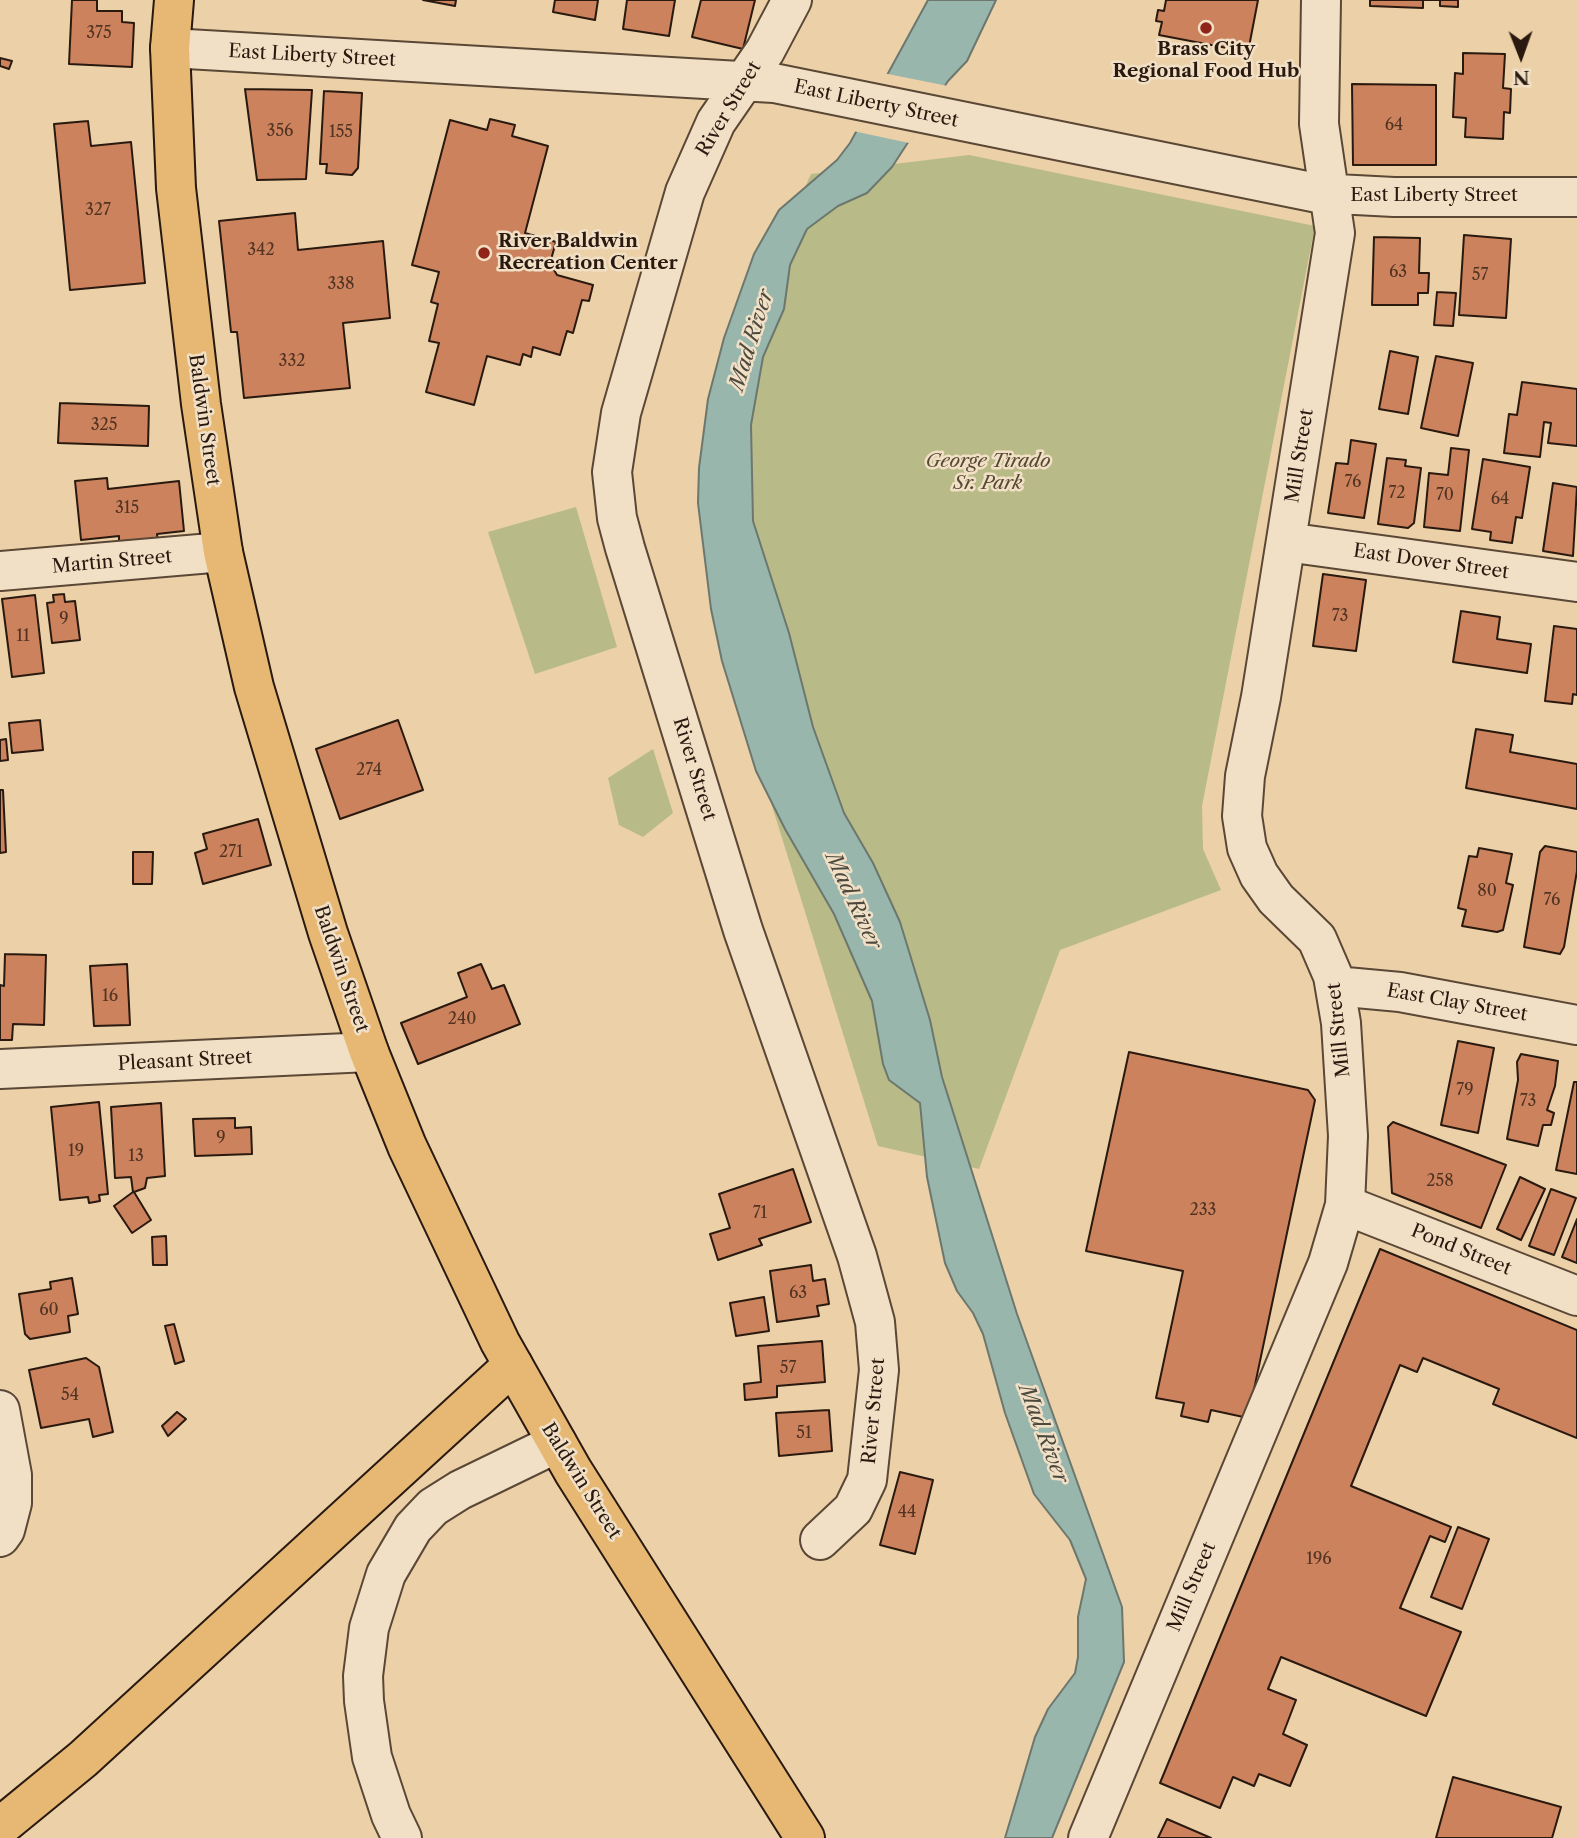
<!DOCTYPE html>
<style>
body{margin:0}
#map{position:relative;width:1577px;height:1838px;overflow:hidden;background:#ebd0a8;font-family:"Libre Caslon Text",serif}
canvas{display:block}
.north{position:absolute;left:1486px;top:21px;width:70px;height:70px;-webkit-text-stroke:5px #f2e0c6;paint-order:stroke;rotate:179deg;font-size:19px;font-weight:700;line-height:28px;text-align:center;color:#29190f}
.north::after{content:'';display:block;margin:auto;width:24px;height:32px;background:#29190f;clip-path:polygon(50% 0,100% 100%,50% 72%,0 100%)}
</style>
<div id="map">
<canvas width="1577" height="1838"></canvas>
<div class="north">N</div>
</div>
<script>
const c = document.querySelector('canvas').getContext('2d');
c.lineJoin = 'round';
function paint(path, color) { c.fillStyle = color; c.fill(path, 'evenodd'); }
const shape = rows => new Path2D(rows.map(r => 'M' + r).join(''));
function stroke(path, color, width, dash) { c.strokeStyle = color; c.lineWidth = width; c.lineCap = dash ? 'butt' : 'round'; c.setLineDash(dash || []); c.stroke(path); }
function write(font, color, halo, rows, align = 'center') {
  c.font = font + ' "Libre Caslon Text",serif'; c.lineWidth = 5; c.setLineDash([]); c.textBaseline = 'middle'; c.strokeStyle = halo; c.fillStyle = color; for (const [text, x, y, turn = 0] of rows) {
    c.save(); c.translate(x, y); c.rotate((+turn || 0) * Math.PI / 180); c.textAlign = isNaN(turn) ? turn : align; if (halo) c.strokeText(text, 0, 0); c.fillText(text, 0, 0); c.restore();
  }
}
paint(shape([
 [969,155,1315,226,1202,806,1203,849,1221,890,1060,950,979,1169,878,1146,734,684,759,291,811,174],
 [576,507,617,647,535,674,488,532],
 [653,749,673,813,643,837,619,825,608,778]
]), '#b8bb87');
const water = shape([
 [928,0,996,0,967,61,948,81,892,167,867,193,838,206,807,229,790,265,784,309,763,357,751,425,753,521,789,633,813,727,844,813,873,863,900,922,930,1020,942,1077,1017,1314,1122,1607,1124,1662,1052,1838,1005,1838,1035,1737,1048,1709,1075,1673,1078,1657,1078,1617,1086,1579,1070,1540,1034,1494,1005,1413,983,1334,973,1313,957,1291,945,1263,927,1177,920,1103,889,1080,883,1064,872,1001,834,914,785,829,756,771,722,661,711,609,698,503,699,468,708,399,724,338,754,254,779,210,837,160,850,143,928,0]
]);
paint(water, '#99b6ad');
stroke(water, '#6c776e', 2);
paint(shape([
 [883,73,948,86,909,143,853,131]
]), '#ebd0a8');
const building = shape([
 [72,0,97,0,97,11,122,11,122,22,134,23,132,67,69,64,72,0],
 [423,0,456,0,455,6,423,0],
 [555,0,598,0,595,20,553,12,555,0],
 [627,0,675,0,669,36,623,29,627,0],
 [701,0,755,0,743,49,692,37,701,0],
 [1166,0,1258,0,1248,52,1159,35,1162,22,1156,21,1158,10,1164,11,1166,0],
 [1370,0,1423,0,1423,8,1370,6,1370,0],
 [1423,0,1458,0,1458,7,1440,6,1440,0,1423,0],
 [1463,53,1505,54,1503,88,1511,89,1510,113,1504,112,1503,139,1465,137,1466,118,1453,117,1455,73,1463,74,1463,53],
 [0,58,12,61,9,69,0,66,0,58],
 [1352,84,1436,85,1436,165,1353,165,1352,84],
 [245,89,312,90,306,179,257,180,245,89],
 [324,91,362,93,358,168,352,175,326,173,327,164,320,164,324,91],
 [490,119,515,125,512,136,548,146,525,233,556,242,550,263,557,275,593,285,589,301,582,300,573,333,567,331,560,355,533,347,531,357,523,354,520,365,487,356,474,405,426,392,439,343,429,341,438,304,431,302,439,272,412,265,450,120,487,130,490,119],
 [88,121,91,146,131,142,145,283,70,290,54,124,88,121],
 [295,213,298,250,383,241,390,318,343,323,350,388,244,398,237,332,231,332,219,221,295,213],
 [1464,235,1511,239,1506,318,1459,315,1464,235],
 [1374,237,1420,238,1419,273,1429,273,1428,293,1418,293,1418,305,1372,305,1374,237],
 [1437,292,1456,293,1453,326,1434,325,1437,292],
 [1390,351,1418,357,1408,414,1379,409,1390,351],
 [1436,356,1473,363,1458,436,1421,428,1436,356],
 [1522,382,1577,389,1577,446,1548,443,1551,423,1544,422,1540,457,1504,453,1509,414,1517,415,1522,382],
 [60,403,149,406,148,446,58,443,60,403],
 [1351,440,1376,444,1364,518,1328,513,1336,463,1348,464,1351,440],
 [1451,448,1469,450,1460,531,1424,527,1429,473,1448,475,1451,448],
 [1387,458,1406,460,1405,466,1421,468,1414,523,1408,528,1378,524,1387,458],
 [1483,459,1530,467,1522,518,1516,517,1512,543,1490,540,1491,532,1472,529,1483,459],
 [107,478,108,489,179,481,184,531,157,534,158,542,119,545,119,536,81,540,75,481,107,478],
 [1553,483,1577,487,1573,556,1543,551,1553,483],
 [1323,574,1366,580,1356,651,1313,646,1323,574],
 [64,594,65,602,75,601,80,640,52,643,47,603,54,602,53,595,64,594],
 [35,595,44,673,12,677,2,599,35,595],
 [1461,611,1500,617,1497,639,1531,644,1527,673,1453,662,1461,611],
 [1554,626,1577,629,1577,695,1573,694,1572,704,1545,701,1554,626],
 [40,720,43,750,12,753,9,723,40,720],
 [398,720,423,790,340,819,316,749,398,720],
 [1476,729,1513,735,1510,752,1577,764,1577,809,1466,788,1476,729],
 [6,739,8,760,0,761,0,740,6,739],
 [0,790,3,790,6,852,0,853,0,790],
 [258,819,271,865,203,884,195,853,207,849,203,834,258,819],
 [1545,846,1577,852,1577,871,1564,947,1560,954,1524,947,1540,852,1545,846],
 [1479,848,1512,854,1506,883,1513,885,1503,930,1497,932,1462,926,1466,910,1458,908,1469,856,1477,857,1479,848],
 [133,852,153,852,152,884,133,884,133,852],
 [5,954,46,955,44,1025,13,1024,12,1040,0,1040,0,985,4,986,5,954],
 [127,964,130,1025,94,1026,90,966,127,964],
 [481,964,492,989,504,985,520,1024,418,1064,401,1023,467,997,458,973,481,964],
 [1458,1041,1494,1048,1478,1133,1441,1125,1458,1041],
 [1129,1052,1308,1090,1315,1100,1248,1418,1211,1410,1208,1422,1181,1416,1184,1403,1156,1398,1183,1271,1086,1251,1129,1052],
 [1521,1054,1558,1061,1555,1086,1547,1110,1554,1113,1551,1125,1543,1125,1538,1146,1507,1139,1518,1080,1517,1062,1521,1054],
 [1574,1082,1577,1082,1577,1174,1556,1170,1574,1082],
 [99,1102,108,1194,99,1195,100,1201,89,1203,88,1197,60,1200,51,1107,99,1102],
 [161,1103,165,1176,147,1178,145,1188,134,1192,151,1220,132,1233,114,1206,133,1192,131,1177,115,1178,111,1107,161,1103],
 [235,1118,235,1128,251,1127,252,1154,195,1156,193,1119,235,1118],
 [1393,1122,1506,1165,1481,1228,1392,1193,1388,1127,1393,1122],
 [793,1169,811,1222,759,1239,762,1245,718,1260,710,1234,730,1228,719,1194,793,1169],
 [1520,1177,1545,1189,1521,1240,1497,1229,1520,1177],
 [1551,1189,1576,1198,1554,1255,1529,1246,1551,1189],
 [1577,1219,1577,1263,1562,1257,1577,1219],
 [166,1236,167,1265,153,1265,152,1237,166,1236],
 [1380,1249,1577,1330,1577,1438,1493,1404,1499,1389,1423,1358,1417,1372,1400,1365,1351,1486,1451,1527,1445,1542,1430,1536,1400,1608,1461,1632,1426,1716,1281,1657,1268,1689,1296,1700,1283,1734,1307,1745,1290,1786,1259,1774,1254,1786,1233,1777,1220,1808,1160,1783,1380,1249],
 [811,1265,813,1281,825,1279,829,1304,817,1306,819,1316,777,1322,770,1271,811,1265],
 [72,1278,78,1314,68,1316,70,1332,30,1339,25,1334,19,1294,51,1289,50,1282,72,1278],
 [764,1297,769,1331,736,1336,730,1303,764,1297],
 [174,1324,184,1361,175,1364,165,1326,174,1324],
 [822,1341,825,1382,777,1386,777,1397,745,1400,744,1384,761,1382,758,1346,822,1341],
 [86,1358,99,1367,113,1432,93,1437,89,1419,41,1428,29,1370,86,1358],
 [829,1410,832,1451,779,1456,776,1413,829,1410],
 [177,1412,186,1419,168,1436,162,1426,177,1412],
 [900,1472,933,1480,915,1554,880,1545,900,1472],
 [1458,1527,1489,1539,1462,1609,1431,1597,1458,1527],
 [1453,1777,1561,1807,1552,1838,1436,1838,1453,1777],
 [1167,1819,1211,1838,1158,1838,1167,1819]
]);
paint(building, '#cb825d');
stroke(building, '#29190f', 2);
const minor = shape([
 [792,0,765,51,716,122,685,192,621,413,612,472,617,518,625,548,743,930,857,1256,875,1322,879,1370,867,1480,853,1509,820,1540],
 [170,48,774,83,1317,193,1394,197,1577,197],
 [1286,542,1577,582],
 [0,571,223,552],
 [1335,986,1400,992,1577,1025],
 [0,1069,369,1052],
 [1345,1205,1577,1296],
 [0,1410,12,1475,12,1503,5,1530,0,1537],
 [402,1838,391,1815,372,1757,364,1701,363,1676,369,1628,386,1574,413,1528,433,1507,460,1490,557,1443],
 [1088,1838,1328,1263,1345,1205,1348,1136,1341,1023,1333,976,1317,939,1276,899,1259,875,1247,848,1242,816,1245,776,1261,697,1335,233,1319,124,1321,0]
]);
const major = shape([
 [174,0,170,48,176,188,201,404,223,552,254,687,328,933,369,1052,407,1146,500,1342,573,1471,805,1838]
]);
const highway = shape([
 [0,1827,83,1759,513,1365]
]);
stroke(minor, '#5a4735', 42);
stroke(major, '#29190f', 42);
stroke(highway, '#29190f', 42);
stroke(minor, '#f2e0c6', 38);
stroke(major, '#e6b874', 38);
stroke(highway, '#e6b874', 38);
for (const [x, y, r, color] of [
 [1206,28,7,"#8f2418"],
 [484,253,7,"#8f2418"]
]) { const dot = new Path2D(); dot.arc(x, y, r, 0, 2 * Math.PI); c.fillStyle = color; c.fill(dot); stroke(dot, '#f2e0c6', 2.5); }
write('16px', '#523322', null, [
 ["375",99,33],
 ["64",1394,125],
 ["356",280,131],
 ["155",341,132],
 ["327",98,210],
 ["342",261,250],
 ["63",1398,272],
 ["57",1480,275],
 ["338",341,284],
 ["332",292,361],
 ["325",104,425],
 ["76",1353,482],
 ["72",1397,493],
 ["70",1445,495],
 ["64",1500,499],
 ["315",127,508],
 ["73",1340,616],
 ["9",64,619],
 ["11",23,636],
 ["274",369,770],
 ["271",231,852],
 ["80",1487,891],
 ["76",1552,900],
 ["16",110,996],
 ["240",462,1019],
 ["79",1465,1090],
 ["73",1528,1101],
 ["9",221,1138],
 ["19",76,1151],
 ["13",136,1156],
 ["258",1440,1181],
 ["233",1203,1210],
 ["71",760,1213],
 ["63",798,1293],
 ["60",49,1310],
 ["57",788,1368],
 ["54",70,1395],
 ["51",804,1433],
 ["44",907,1512],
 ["196",1319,1559]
]);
write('bold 19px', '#29190f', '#f2e0c6', [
 ["Brass City",1206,50],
 ["Regional Food Hub",1206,72],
 ["River Baldwin",498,242,"left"],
 ["Recreation Center",498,264,"left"]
]);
write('19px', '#29190f', '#f2e0c6', [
 ["East Liberty Street",312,56,3],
 ["East Liberty Street",876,104,12],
 ["River Street",729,109,-59],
 ["East Liberty Street",1434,196],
 ["Baldwin Street",204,420,82],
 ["Mill Street",1300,456,-81],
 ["Martin Street",112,562,-5],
 ["East Dover Street",1431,562,8],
 ["River Street",694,769,73],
 ["Baldwin Street",341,969,71],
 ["East Clay Street",1457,1003,10],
 ["Mill Street",1339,1030,-96],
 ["Pleasant Street",185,1061,-3],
 ["Pond Street",1461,1250,22],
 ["River Street",874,1411,-85],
 ["Baldwin Street",581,1481,58],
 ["Mill Street",1192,1587,-67]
]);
write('italic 19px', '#544a33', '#f2e0c6', [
 ["George Tirado",988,462],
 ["Sr. Park",988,484]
]);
write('italic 21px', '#4b483e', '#f2e0c6', [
 ["Mad River",752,340,-73],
 ["Mad River",853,901,65],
 ["Mad River",1043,1434,69]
]);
</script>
